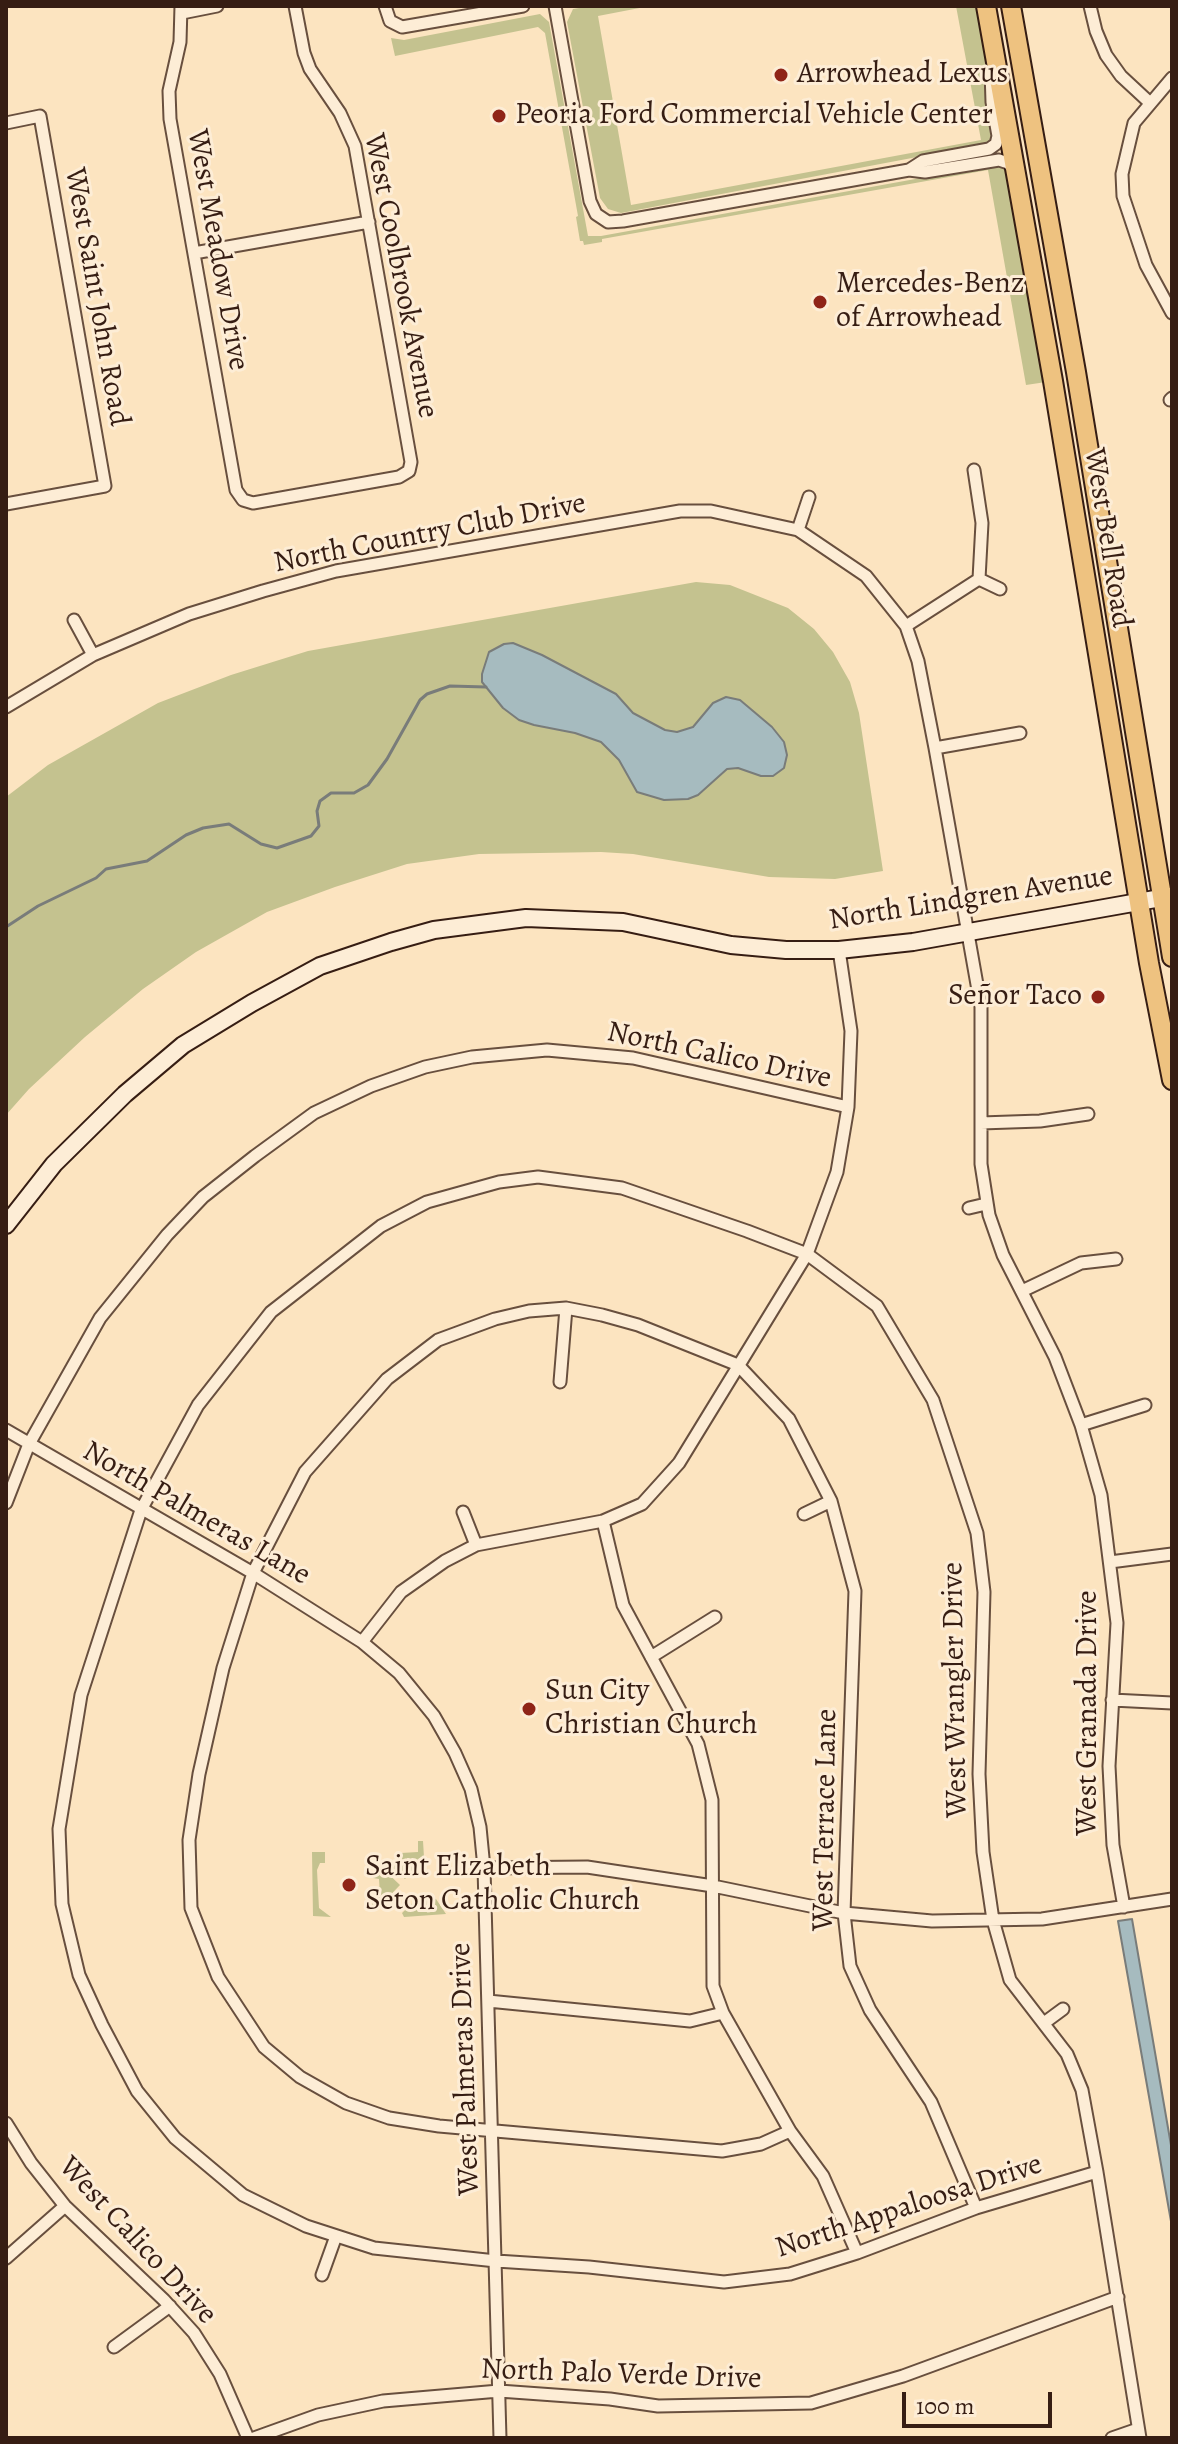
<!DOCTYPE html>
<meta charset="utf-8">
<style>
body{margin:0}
#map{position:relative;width:1178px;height:2444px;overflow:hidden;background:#fce4c0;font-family:Alegreya,serif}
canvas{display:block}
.frame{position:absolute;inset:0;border:8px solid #361d13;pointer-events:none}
.scale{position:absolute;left:902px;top:2392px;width:150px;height:36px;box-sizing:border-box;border:4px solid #361d13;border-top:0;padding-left:10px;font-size:24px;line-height:28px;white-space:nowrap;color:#361d13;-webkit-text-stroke:6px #fdedd6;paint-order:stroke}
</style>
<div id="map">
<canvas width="1178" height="2444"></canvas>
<div class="frame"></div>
<div class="scale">100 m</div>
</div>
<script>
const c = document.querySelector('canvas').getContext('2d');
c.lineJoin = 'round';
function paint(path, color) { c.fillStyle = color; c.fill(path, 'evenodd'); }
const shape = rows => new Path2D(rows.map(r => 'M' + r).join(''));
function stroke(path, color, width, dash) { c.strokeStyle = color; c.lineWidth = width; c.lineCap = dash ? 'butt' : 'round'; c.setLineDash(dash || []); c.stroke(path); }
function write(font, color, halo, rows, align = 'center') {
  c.font = font + ' Alegreya,serif'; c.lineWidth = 6; c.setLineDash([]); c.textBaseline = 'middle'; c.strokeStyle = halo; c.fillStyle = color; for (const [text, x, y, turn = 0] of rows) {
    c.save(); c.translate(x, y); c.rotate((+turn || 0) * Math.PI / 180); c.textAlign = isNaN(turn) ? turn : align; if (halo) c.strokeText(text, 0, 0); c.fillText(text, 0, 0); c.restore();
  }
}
paint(shape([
 [591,6,650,6,598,16,631,205,981,140,956,6,978,6,987,51,988,98,995,136,991,143,986,144,621,213,608,209,600,198,567,22,573,9],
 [540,14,549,22,588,236,601,236,998,164,1004,166,1007,170,1046,382,1026,385,988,170,602,239,602,242,584,245,583,241,580,241,576,217,578,216,545,33,538,27,395,56,391,38,404,40],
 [696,582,730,585,788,608,814,629,833,652,850,682,859,713,883,871,835,879,769,877,633,854,601,852,479,854,407,864,335,887,267,912,196,952,143,989,85,1037,29,1089,6,1115,6,797,48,765,158,703,231,675,308,651],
 [418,1841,423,1841,425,1873,415,1875,410,1873,405,1879,391,1866,401,1853,418,1852],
 [312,1852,325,1852,325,1863,320,1863,317,1870,319,1908,331,1917,313,1916],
 [381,1867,400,1885,376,1910,372,1909,372,1897,380,1895,379,1879,373,1878,373,1876],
 [422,1894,436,1899,446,1914,404,1917,402,1913]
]), '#c4c28f');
const water = shape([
 [513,643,542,655,616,694,633,713,665,730,677,732,693,727,713,703,726,697,740,700,772,727,784,742,787,755,784,768,773,776,761,776,738,768,727,769,698,795,688,799,664,800,637,792,619,760,601,742,575,733,534,725,519,720,503,708,482,682,482,674,489,652,504,644,513,643],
 [1132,1919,1172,2151,1172,2227,1118,1921,1132,1919]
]);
paint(water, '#a6bbbf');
stroke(water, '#797c7a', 2);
stroke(shape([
 [6,927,38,906,96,878,106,869,147,861,186,835,203,828,229,824,261,844,277,848,311,836,319,826,317,811,320,801,331,793,354,793,368,785,387,759,420,700,427,694,450,686,486,687]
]), '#797c7a', 3);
const street = shape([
 [181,6,180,42,169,91,170,119,236,490,243,500,253,503,399,477,409,471,411,462,355,146,340,113,310,69,304,53,295,6],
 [385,6,390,21,402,27,523,6],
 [555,6,590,201,596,214,608,222,623,221,909,170,925,172,999,160,1008,163,1015,170],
 [1090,6,1096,31,1106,55,1121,76,1149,102],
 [182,13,217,6],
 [1172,78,1134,123,1122,174,1123,196,1146,265,1172,313],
 [6,123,40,116,105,486,6,504],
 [909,170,923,161,989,149,996,144,998,136,992,102,991,71],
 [194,253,369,222],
 [1170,400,1172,398],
 [798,530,809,497],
 [979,579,1000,589],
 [74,620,93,655],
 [906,626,979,579,982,523,974,470],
 [6,707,93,655,189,614,263,591,336,571,680,511,711,511,798,530,866,576,906,626,918,661,935,748,981,1007,981,1164,989,1215,1003,1255,1055,1357,1081,1425,1101,1495,1117,1623,1109,1766,1113,1845,1124,1907],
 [935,748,1020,733],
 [981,1123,1040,1121,1088,1114],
 [969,1208,986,1204],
 [1022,1291,1081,1263,1116,1259],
 [560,1382,566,1308],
 [1081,1425,1145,1405],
 [6,1430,253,1573,362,1642,399,1673,434,1716,455,1753,471,1789,480,1827,484,1868,500,2438],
 [6,1503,29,1444,100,1318,167,1235,203,1197,255,1156,314,1113,371,1086,425,1067,472,1057,547,1050,633,1058,848,1107],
 [463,1512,476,1545],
 [804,1514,831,1501],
 [603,1521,623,1605,698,1744,712,1800,713,1986,723,2013,790,2131,823,2176,857,2253],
 [1110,1562,1172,1554],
 [362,1642,401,1592,445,1561,476,1545,603,1521,642,1504,679,1463,807,1254,837,1172,848,1107,851,1031,839,950],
 [651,1657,715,1617],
 [1112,1700,1172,1703],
 [484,1868,587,1867,713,1886,844,1913,932,1921,1042,1919,1172,1899],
 [488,2001,690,2021,723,2013],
 [1044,2023,1063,2009],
 [6,2123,31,2163,65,2206,164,2300,194,2333,220,2374,248,2438],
 [790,2131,761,2144,722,2151,439,2126,389,2118,346,2103,300,2077,264,2047,218,1977,191,1908,189,1840,199,1774,223,1668,253,1573,305,1472,387,1379,438,1340,495,1319,529,1311,566,1308,602,1315,638,1325,738,1365,789,1419,831,1501,855,1591,844,1913,850,1966,870,2010,931,2102,976,2208],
 [1097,2172,976,2208,857,2253,790,2274,724,2282,589,2267,496,2261,374,2248,306,2226,243,2195,175,2138,137,2091,102,2025,79,1975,62,1904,59,1829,81,1695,141,1510,198,1405,271,1312,381,1226,427,1202,499,1182,538,1177,622,1188,747,1231,807,1254,877,1306,933,1400,977,1533,984,1592,979,1774,983,1852,993,1920,1010,1980,1067,2054,1082,2090,1097,2172,1140,2438],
 [6,2258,65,2206],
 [322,2275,336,2236],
 [114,2347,170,2306],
 [254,2438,318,2415,383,2401,499,2391,610,2399,658,2406,811,2403,903,2376,1118,2297],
 [1112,2438,1138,2429]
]);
const secondary = shape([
 [6,1225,54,1164,125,1094,183,1045,252,1003,320,966,391,942,434,930,526,918,623,922,731,945,786,950,839,950,913,942,1172,896]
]);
const primary = shape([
 [986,6,1053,381,1149,963,1172,1080],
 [1011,6,1076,372,1172,957]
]);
stroke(street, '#684f3e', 15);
stroke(secondary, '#361d13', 20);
stroke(primary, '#361d13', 22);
stroke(street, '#fdedd6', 11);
stroke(secondary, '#fdedd6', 16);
stroke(primary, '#eec280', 18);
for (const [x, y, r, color] of [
 [781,75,8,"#8f2418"],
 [499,116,8,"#8f2418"],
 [820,302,8,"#8f2418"],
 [1098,997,8,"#8f2418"],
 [529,1709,8,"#8f2418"],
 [349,1885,8,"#8f2418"]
]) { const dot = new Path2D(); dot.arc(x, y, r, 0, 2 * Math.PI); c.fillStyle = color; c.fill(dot); stroke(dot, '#fdedd6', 3); }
write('30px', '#361d13', '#fdedd6', [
 ["Arrowhead Lexus",797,75],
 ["Peoria Ford Commercial Vehicle Center",515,116],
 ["Mercedes-Benz",836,285],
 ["of Arrowhead",836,319],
 ["Señor Taco",1082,997,"right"],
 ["Sun City",545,1692],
 ["Christian Church",545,1726],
 ["Saint Elizabeth",365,1868],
 ["Seton Catholic Church",365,1902]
], 'left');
write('30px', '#361d13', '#fdedd6', [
 ["West Meadow Drive",217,250,80],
 ["West Coolbrook Avenue",400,276,79],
 ["West Saint John Road",96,297,80],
 ["North Country Club Drive",430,534,-11],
 ["West Bell Road",1107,538,81],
 ["North Lindgren Avenue",971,899,-9],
 ["North Calico Drive",719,1056,12],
 ["North Palmeras Lane",196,1514,30],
 ["West Wrangler Drive",956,1690,-91],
 ["West Granada Drive",1089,1713,-90],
 ["West Terrace Lane",826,1820,-89],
 ["West Palmeras Drive",466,2069,-92],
 ["North Appaloosa Drive",909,2207,-18],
 ["West Calico Drive",137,2241,47],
 ["North Palo Verde Drive",621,2375,2]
]);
</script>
